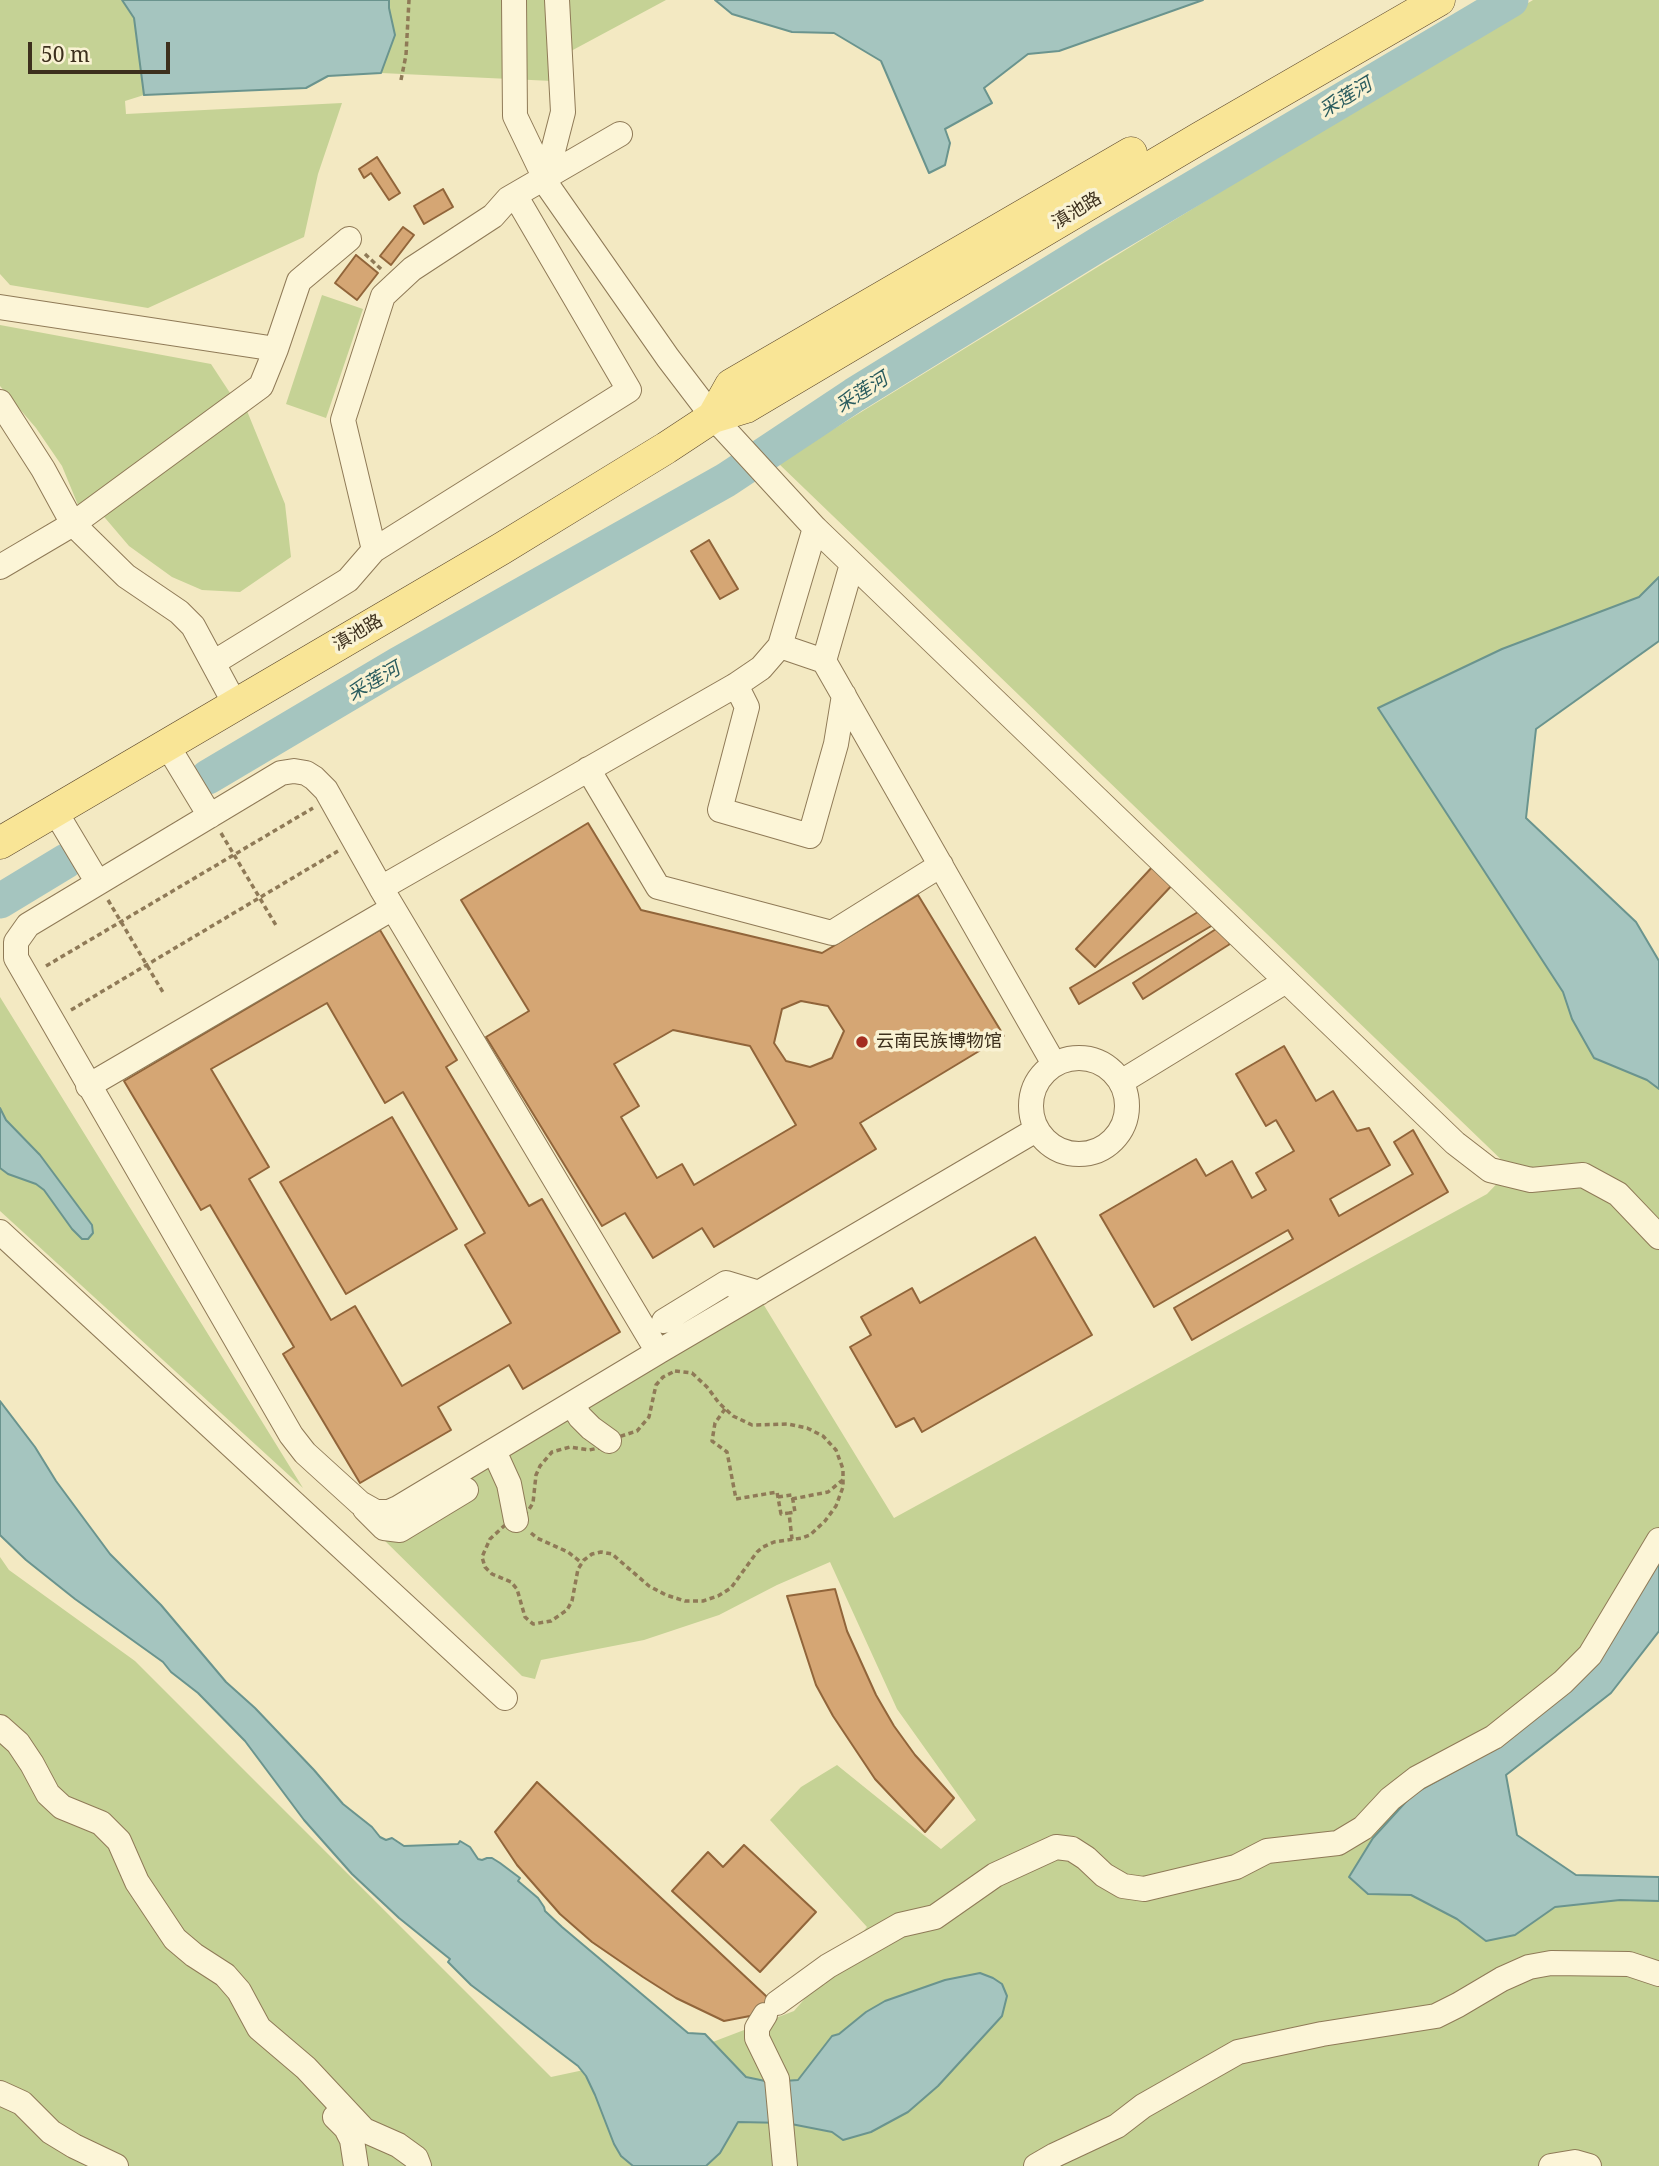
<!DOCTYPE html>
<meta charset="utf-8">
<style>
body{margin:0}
#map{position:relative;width:1659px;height:2166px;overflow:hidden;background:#f3e9c2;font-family:"Noto Serif",serif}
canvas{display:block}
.scale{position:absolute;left:28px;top:42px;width:142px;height:32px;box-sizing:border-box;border:4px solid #3d301d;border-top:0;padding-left:9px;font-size:21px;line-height:24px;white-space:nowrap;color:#3d301d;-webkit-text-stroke:5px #f9f2d3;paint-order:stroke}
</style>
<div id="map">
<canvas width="1659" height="2166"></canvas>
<div class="scale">50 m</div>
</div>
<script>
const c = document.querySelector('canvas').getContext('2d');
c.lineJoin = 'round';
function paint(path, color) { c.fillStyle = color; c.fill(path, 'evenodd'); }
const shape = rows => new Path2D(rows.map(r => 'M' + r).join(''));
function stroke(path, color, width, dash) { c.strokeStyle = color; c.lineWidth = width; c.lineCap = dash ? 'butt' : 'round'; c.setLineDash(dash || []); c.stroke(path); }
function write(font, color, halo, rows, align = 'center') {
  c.font = font + ' "Noto Serif","Noto Sans SC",serif'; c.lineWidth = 7; c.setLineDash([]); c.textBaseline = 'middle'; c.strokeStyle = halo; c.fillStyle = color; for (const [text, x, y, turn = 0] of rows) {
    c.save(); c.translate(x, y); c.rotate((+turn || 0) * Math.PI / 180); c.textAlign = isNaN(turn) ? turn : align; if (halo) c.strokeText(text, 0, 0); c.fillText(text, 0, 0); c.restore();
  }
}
paint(shape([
 [0,0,666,0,571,51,574,82,381,73,328,76,306,88,144,95,125,101,126,114,342,103,318,174,304,237,148,308,10,285,0,274],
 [1533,0,1659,0,1659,641,1536,729,1526,818,1636,922,1659,961,1659,1631,1611,1693,1506,1775,1517,1835,1576,1875,1659,1877,1659,2166,0,2166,0,1557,9,1570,135,1661,551,2077,710,2043,794,2011,867,1927,770,1820,801,1787,837,1765,941,1849,976,1820,897,1709,830,1562,777,1585,719,1615,644,1640,541,1660,535,1679,522,1676,381,1537,397,1517,762,1302,894,1518,1487,1194,1511,1169,778,463],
 [322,295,363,309,326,418,286,404],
 [0,325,211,364,232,396,78,505,62,466,36,428,0,386],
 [245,406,285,504,291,557,240,592,202,590,172,577,129,546,100,512],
 [0,997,303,1488,0,1211]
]), '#c5d295');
const water = shape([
 [122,0,389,0,389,8,395,35,381,73,328,76,306,88,144,95,134,18,122,0],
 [715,0,1203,0,1059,51,1028,54,984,88,992,103,945,129,950,143,945,165,929,173,881,61,834,33,792,32,732,14,715,0],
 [1659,577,1659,641,1536,729,1526,818,1636,922,1659,961,1659,1089,1647,1080,1594,1058,1572,1019,1563,992,1378,708,1502,649,1639,597,1659,577],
 [0,1108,6,1120,40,1155,92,1225,93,1233,88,1239,82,1239,72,1229,44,1190,36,1184,8,1174,0,1168,0,1108],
 [0,1401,35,1447,56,1481,110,1554,161,1605,226,1682,255,1708,314,1770,343,1804,372,1827,380,1837,386,1840,392,1838,404,1846,458,1844,460,1841,470,1847,478,1859,482,1860,487,1858,492,1858,500,1863,520,1878,518,1881,538,1898,544,1907,545,1911,562,1927,688,2033,705,2034,746,2077,770,2082,798,2080,832,2036,839,2034,866,2012,885,2001,945,1980,980,1973,993,1978,1002,1984,1007,1996,1002,2016,938,2086,908,2112,871,2132,843,2140,832,2132,786,2123,738,2122,720,2153,706,2166,633,2166,621,2156,614,2144,595,2095,586,2076,578,2066,471,1985,448,1962,450,1959,399,1918,352,1874,304,1820,245,1741,198,1693,171,1672,163,1662,75,1599,26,1560,2,1537,0,1535,0,1401],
 [1659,1558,1659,1631,1611,1693,1506,1775,1517,1835,1576,1875,1659,1877,1659,1901,1620,1900,1555,1907,1515,1935,1486,1941,1457,1919,1411,1895,1368,1894,1349,1877,1373,1838,1413,1794,1477,1759,1577,1680,1659,1558]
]);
paint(water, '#a5c5bf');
stroke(water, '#6a948e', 2);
stroke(shape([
 [208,777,397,665,726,480,854,395,1099,244,1511,0],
 [0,901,66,861]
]), '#a5c5bf', 35);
const building = shape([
 [377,157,400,193,389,200,371,173,364,178,359,169,377,157],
 [443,189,453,207,424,224,414,206,443,189],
 [403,227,414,235,391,265,380,256,403,227],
 [356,255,378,273,357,300,335,283,356,255],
 [709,540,738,589,720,599,691,551,709,540],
 [588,823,641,910,822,953,918,895,1004,1036,860,1123,876,1149,714,1247,702,1228,653,1258,625,1213,602,1226,486,1037,529,1011,461,900,588,823],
 [673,1030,750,1046,796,1125,694,1185,682,1164,657,1178,621,1117,639,1106,614,1064,673,1030],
 [1155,864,1175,882,1095,967,1076,949,1155,864],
 [1203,909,1213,925,1079,1004,1070,988,1203,909],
 [1219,927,1230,944,1143,999,1133,983,1219,927],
 [380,930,457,1060,446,1067,529,1206,542,1199,620,1332,523,1389,509,1365,438,1407,451,1430,360,1483,283,1354,294,1347,210,1205,201,1210,124,1081,380,930],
 [327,1003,385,1103,403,1092,485,1233,465,1245,511,1323,402,1386,355,1306,331,1320,249,1179,269,1167,211,1069,327,1003],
 [801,1001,828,1006,844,1031,832,1058,810,1067,786,1061,774,1043,782,1009,801,1001],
 [1284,1046,1316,1101,1333,1091,1357,1131,1369,1128,1390,1165,1330,1199,1339,1216,1413,1174,1394,1142,1413,1130,1448,1192,1192,1340,1174,1308,1293,1239,1288,1230,1154,1307,1100,1215,1196,1159,1206,1176,1232,1161,1252,1198,1266,1190,1256,1173,1294,1151,1276,1120,1266,1126,1236,1074,1284,1046],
 [392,1117,457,1229,346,1294,280,1182,392,1117],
 [1035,1237,1092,1335,922,1432,914,1418,896,1427,850,1347,871,1335,861,1317,912,1288,920,1303,1035,1237],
 [835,1589,847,1631,876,1695,894,1726,915,1755,954,1798,925,1832,875,1779,833,1716,816,1685,787,1596,835,1589],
 [537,1782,781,2010,724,2021,676,1998,643,1977,592,1942,560,1914,517,1865,495,1832,537,1782],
 [744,1845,816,1912,760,1972,672,1891,708,1852,723,1867,744,1845]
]);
paint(building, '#d5a674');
stroke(building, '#91653a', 2);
const minor = shape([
 [514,0,515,116,550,189,668,358,713,417,815,528,1455,1143,1490,1170,1531,1180,1583,1175,1618,1194,1659,1237],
 [546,178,563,112,557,0],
 [0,307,276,349],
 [0,402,43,469,73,524,126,576,179,612,193,626,235,704],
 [374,550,629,390,515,195],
 [0,567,73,524,261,386,276,349,299,281,349,239],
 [780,646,815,528],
 [824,661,852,564],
 [213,663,348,580,374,550,343,420,383,296,412,269,493,216,508,199,620,134],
 [736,685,747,707,720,810,810,836,836,744,844,695],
 [167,745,210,816],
 [588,769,658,887,832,933,941,865],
 [55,811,98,883],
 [381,888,326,790,314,778,306,773,294,771,281,773,28,925,16,942,16,958,291,1435,305,1453,360,1503,376,1512,389,1512,398,1508,658,1352],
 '1031 1106a48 48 0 1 1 96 0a48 48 0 1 1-96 0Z',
 [1121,1082,1286,981],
 [88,1086,393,908],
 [1036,1130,658,1352,381,888,736,685,761,668,780,646,824,661,1054,1064],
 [0,1232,505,1698],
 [664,1321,726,1283,759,1293],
 [572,1404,580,1417,591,1428,609,1441],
 [494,1451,509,1484,516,1520],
 [365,1509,384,1528,400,1530,466,1490],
 [0,1727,18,1743,32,1764,48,1794,62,1807,101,1823,119,1841,137,1882,175,1939,194,1955,225,1975,239,1991,259,2028,306,2068,364,2130,398,2145,416,2158,419,2166],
 [777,2003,828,1966,900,1925,935,1917,995,1875,1056,1847,1072,1849,1086,1858,1104,1875,1123,1886,1144,1889,1236,1867,1267,1851,1338,1843,1363,1828,1390,1799,1417,1778,1494,1737,1563,1682,1590,1655,1659,1540],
 [765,2015,757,2028,757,2038,777,2079,785,2166],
 [0,2093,22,2103,51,2132,74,2146,116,2166],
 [335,2117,346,2128,352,2140,356,2166],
 [1036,2166,1055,2155,1117,2126,1143,2106,1238,2052,1322,2034,1436,2016,1458,2005,1502,1979,1529,1967,1551,1963,1629,1964,1659,1974],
 [1551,2166,1575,2162,1589,2166]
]);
const major = shape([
 [713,417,731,385,1131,153],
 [0,843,501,549,666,448,713,417,746,407,1200,138,1439,0]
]);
stroke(minor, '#8f7a57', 26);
stroke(major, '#5c472c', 33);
stroke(shape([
 [401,80,406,55,409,0],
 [365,254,382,270],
 [221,833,277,927],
 [108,900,164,994],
 [46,966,313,808],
 [71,1010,338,851],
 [675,1371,692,1373,707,1387,719,1403,733,1416,752,1425,788,1424,807,1428,823,1436,836,1450,843,1469,843,1487,836,1506,825,1521,810,1535,802,1538,774,1542,763,1547,757,1552,731,1588,718,1596,703,1601,685,1601,666,1595,649,1586,612,1554,601,1552,592,1554,584,1560,578,1569,572,1601,567,1610,551,1621,533,1624,525,1617,517,1589,511,1582,492,1574,485,1567,482,1557,490,1539,504,1526,521,1517,528,1511,533,1503,536,1475,540,1466,552,1452,570,1447,589,1450,599,1448,615,1438,637,1431,649,1417,656,1385,663,1377,675,1371],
 [725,1409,715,1423,712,1441,727,1452,736,1499,777,1492,781,1514,789,1513,792,1539],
 [778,1497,792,1495,795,1512,789,1513],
 [792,1499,828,1492,844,1479],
 [531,1533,537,1538,568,1552,582,1563]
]), '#8f7a57', 3.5, [5, 3.5]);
stroke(minor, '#fcf5d7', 24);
stroke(major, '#f9e596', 32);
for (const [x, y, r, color] of [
 [862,1042,7,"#a42d20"]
]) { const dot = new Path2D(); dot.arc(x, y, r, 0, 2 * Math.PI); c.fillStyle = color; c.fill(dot); stroke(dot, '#f9f2d3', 2.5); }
write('18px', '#3d301d', '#f9f2d3', [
 ["滇池路",1077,211,-31],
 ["滇池路",358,633,-30]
]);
write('18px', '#3d301d', '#f9f2d3', [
 ["云南民族博物馆",876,1042]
], 'left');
write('italic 19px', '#2a5c5e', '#f9f2d3', [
 ["采莲河",1346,98,-31],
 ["采莲河",862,393,-32],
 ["采莲河",374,682,-30]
]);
</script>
